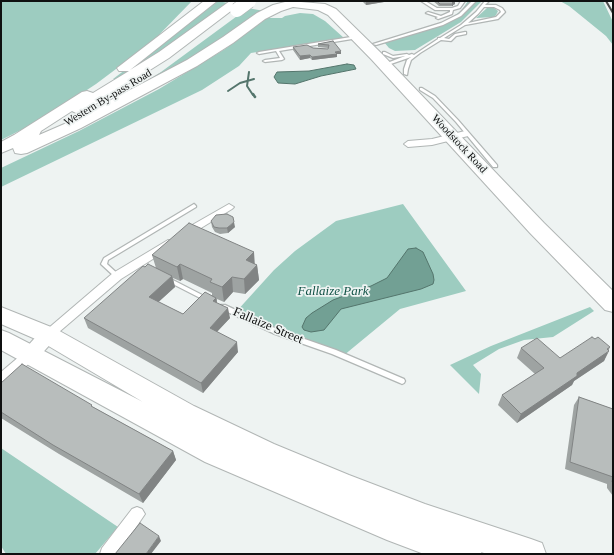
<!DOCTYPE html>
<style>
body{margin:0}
#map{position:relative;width:614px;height:555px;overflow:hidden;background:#eef3f2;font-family:Georgia,serif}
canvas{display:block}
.frame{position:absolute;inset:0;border:2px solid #0f1010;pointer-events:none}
</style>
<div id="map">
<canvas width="614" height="555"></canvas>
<div class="frame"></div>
</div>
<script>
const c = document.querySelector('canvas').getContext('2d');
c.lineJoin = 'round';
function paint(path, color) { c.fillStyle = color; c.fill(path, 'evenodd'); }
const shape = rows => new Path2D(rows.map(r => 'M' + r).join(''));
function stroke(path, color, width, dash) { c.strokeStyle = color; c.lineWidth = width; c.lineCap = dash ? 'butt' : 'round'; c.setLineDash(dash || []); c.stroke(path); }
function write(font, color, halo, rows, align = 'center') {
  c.font = font + ' Georgia,serif'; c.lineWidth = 3.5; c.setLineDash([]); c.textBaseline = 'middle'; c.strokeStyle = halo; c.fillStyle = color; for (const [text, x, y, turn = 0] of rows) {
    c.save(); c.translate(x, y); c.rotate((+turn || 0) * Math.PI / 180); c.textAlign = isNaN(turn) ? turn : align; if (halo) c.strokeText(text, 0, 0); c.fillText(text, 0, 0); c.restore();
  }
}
paint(shape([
 [1,1,192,1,152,42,96,84,43,119,1,140],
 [216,1,229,3,118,81,113,79],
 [468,1,482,1,461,22,415,50,395,51,389,48,384,42,422,31,448,20,461,11],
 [560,1,603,1,613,22,613,45,606,36,569,6],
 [493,7,498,11,496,15,494,17,476,18,487,8],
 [248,8,264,11,211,48,138,87,161,72],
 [300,13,313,14,325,21,344,38,251,53,239,66,202,90,1,187,1,168,79,131,159,89,225,49,267,18,282,18,285,16],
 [403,204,466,291,400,309,343,356,235,313,274,270,295,251,336,221],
 [590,307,594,311,553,337,524,340,499,349,473,365,481,374,479,394,450,365,491,346],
 [1,448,118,527,95,554,6,554,1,546]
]), '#9dccc0');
const water = shape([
 [347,64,354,65,356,69,321,76,295,84,278,83,274,77,277,72,309,71,347,64],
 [416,248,423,252,433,274,434,280,433,284,421,289,341,309,324,330,311,332,304,330,302,327,306,318,312,313,333,300,371,286,387,278,408,249,416,248]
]);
paint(water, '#72a094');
stroke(water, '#54756c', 1);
stroke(shape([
 [249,72,247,86,253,95],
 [228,91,240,83,254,79]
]), '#54756c', 2);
stroke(shape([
 [253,94,255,97]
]), '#54756c', 2.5);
const lane = shape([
 [421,1,425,1,437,8,452,8,458,6,461,1,465,1,460,8,453,10,452,14,438,19,436,18,438,17,426,13,428,12,441,16,450,12,450,10,435,10,421,1],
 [472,1,476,1,461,16,443,25,376,45,373,44,441,23,459,14,472,1],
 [485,1,489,1,485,5,496,5,502,8,505,12,498,19,465,25,444,38,449,39,455,34,465,32,466,32,466,34,456,36,451,41,441,40,420,53,411,60,408,69,407,75,404,74,404,69,407,60,411,57,385,66,382,65,405,56,393,58,383,54,383,52,385,52,393,56,407,54,409,55,412,54,414,55,438,39,438,38,440,38,461,25,476,12,485,1],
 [484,7,494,7,500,10,501,12,496,17,468,23,478,14,484,7],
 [357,36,359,37,358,38,279,51,284,59,282,60,265,62,263,61,265,60,280,58,276,51,259,54,257,53,259,52,357,36],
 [420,88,422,88,435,96,458,120,497,165,497,167,493,167,456,122,433,98,420,90,420,88],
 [194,204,196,206,196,207,108,260,107,264,119,275,120,276,119,277,115,277,102,265,101,264,104,258,194,204],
 [167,277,210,299,211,300,210,301,208,302,206,301,165,280,164,279,165,278,167,277],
 [221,305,225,305,279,330,336,350,404,379,405,381,404,383,402,384,400,383,332,354,275,334,221,309,220,307,221,305]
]);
const street = shape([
 [465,131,469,134,468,136,432,145,408,147,404,144,408,141,432,139,465,131],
 [229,204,234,207,232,209,188,236,180,236,179,234,180,232,229,204],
 [168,240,172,241,173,244,172,247,121,279,52,338,48,340,44,338,42,335,44,332,113,273,168,240],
 [31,349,35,350,37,354,35,358,6,384,1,385,1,372,27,350,31,349],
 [137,507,142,509,145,514,118,554,100,554,102,548,132,509,137,507]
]);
const secondary = shape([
 [48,328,54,330,57,335,54,340,37,359,31,361,25,359,22,354,25,349,42,330,48,328]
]);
const highway = shape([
 [204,1,217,1,130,70,159,52,230,1,244,1,169,58,83,112,78,114,72,111,41,131,39,135,69,122,187,60,223,37,257,13,273,5,289,1,325,4,336,9,382,54,544,223,613,291,613,312,605,310,530,233,372,60,328,15,318,10,293,7,281,11,265,19,233,43,197,66,81,128,27,153,21,154,15,153,13,148,1,153,1,142,14,135,82,92,87,91,93,93,129,71,119,71,117,68,204,1],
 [1,307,56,329,194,406,274,444,349,475,425,504,531,539,542,543,546,554,487,554,481,552,482,554,424,554,387,540,205,462,1,350,1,330,9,333,143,402,40,341,1,324,1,307]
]);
stroke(lane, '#b1b6b5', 2.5);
stroke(street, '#b1b6b5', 2);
stroke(secondary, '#b1b6b5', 2);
stroke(highway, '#b1b6b5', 2);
paint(lane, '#fff');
paint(street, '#fff');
paint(secondary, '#fff');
paint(highway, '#fff');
stroke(shape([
 [606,1,613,13]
]), '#4a4c4b', 2);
const highwayBridge = shape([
 [237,10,249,1]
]);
stroke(highwayBridge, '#b1b6b5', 15, []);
stroke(highwayBridge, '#fff', 14);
paint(shape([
 [362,1,390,1,366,5],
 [433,1,455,1,455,4,453,5,453,6,439,6],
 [333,41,341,54,337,54,337,57,312,60,310,58,300,60,293,50,293,47,328,49,328,48,318,47,318,44],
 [211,221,235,227,228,233,220,234,215,232,212,227],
 [152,255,255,264,257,265,259,280,245,294,233,292,224,302,217,299,217,303,230,318,217,332,238,352,203,393,88,328,84,318,145,267,156,268],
 [173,278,180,281,183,279,212,293,212,296,183,314,158,302,175,287],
 [521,348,560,358,608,350,604,361,574,381,572,385,517,423,498,405,502,395,535,374,517,358],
 [1,383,93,407,173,451,176,460,143,503,59,454,1,418],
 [579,397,613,409,613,496,607,488,607,484,565,469,574,405]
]), '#9ea3a2');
paint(shape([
 [366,1,390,1,366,5],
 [452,2,455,2,455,4,453,5,453,6,452,6],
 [341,51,341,54,337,54,337,57,312,60,312,57],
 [310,55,310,58,300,60,300,56],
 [234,222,235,227,228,233,227,228],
 [254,252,255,267,246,260],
 [180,264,183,279,180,281,177,267],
 [257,265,259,280,245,294,244,279],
 [172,276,175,287,152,308,149,297],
 [232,277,233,292,224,302,222,287],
 [216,298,218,308,213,301],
 [228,308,230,318,211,338,210,328],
 [237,342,238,352,203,393,201,383],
 [610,347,607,353,609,351,604,361,574,381,572,385,517,423,521,414,577,373],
 [173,451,176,460,143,503,139,494],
 [159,536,161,541,151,554,146,554]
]), '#818484');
const building = shape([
 [437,1,455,1,455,2,452,2,453,3,452,4,440,4,437,1],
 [333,41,341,51,335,52,337,54,312,57,310,55,300,56,293,47,307,45,313,48,328,49,329,45,318,44,333,41],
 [227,214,233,217,234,222,227,228,219,228,214,227,211,221,216,215,227,214],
 [189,223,254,252,246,260,257,265,244,279,232,277,222,287,210,282,212,279,180,264,177,267,152,255,189,223],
 [148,264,172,276,149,297,183,314,205,292,216,298,213,301,228,308,210,328,237,342,201,383,84,318,143,266,145,267,148,264],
 [592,337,595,339,598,337,610,347,607,349,609,351,577,373,577,376,521,414,502,395,544,368,521,348,537,338,560,358,592,337],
 [22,364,92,405,91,406,173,451,139,494,53,445,1,412,1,383,22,364],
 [579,397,613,409,613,482,612,482,613,477,570,462,579,397],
 [140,523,159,536,146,554,115,554,140,523]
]);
paint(building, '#b8bdbc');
stroke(building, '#818484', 1);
write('11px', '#0f1010', '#eef3f2', [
 ["Western By-pass Road",108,98,-31],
 ["Woodstock Road",459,144,47]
]);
write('italic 13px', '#105145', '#eef3f2', [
 ["Fallaize Park",333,292]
]);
write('13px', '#0f1010', '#eef3f2', [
 ["Fallaize Street",268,326,23]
]);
</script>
